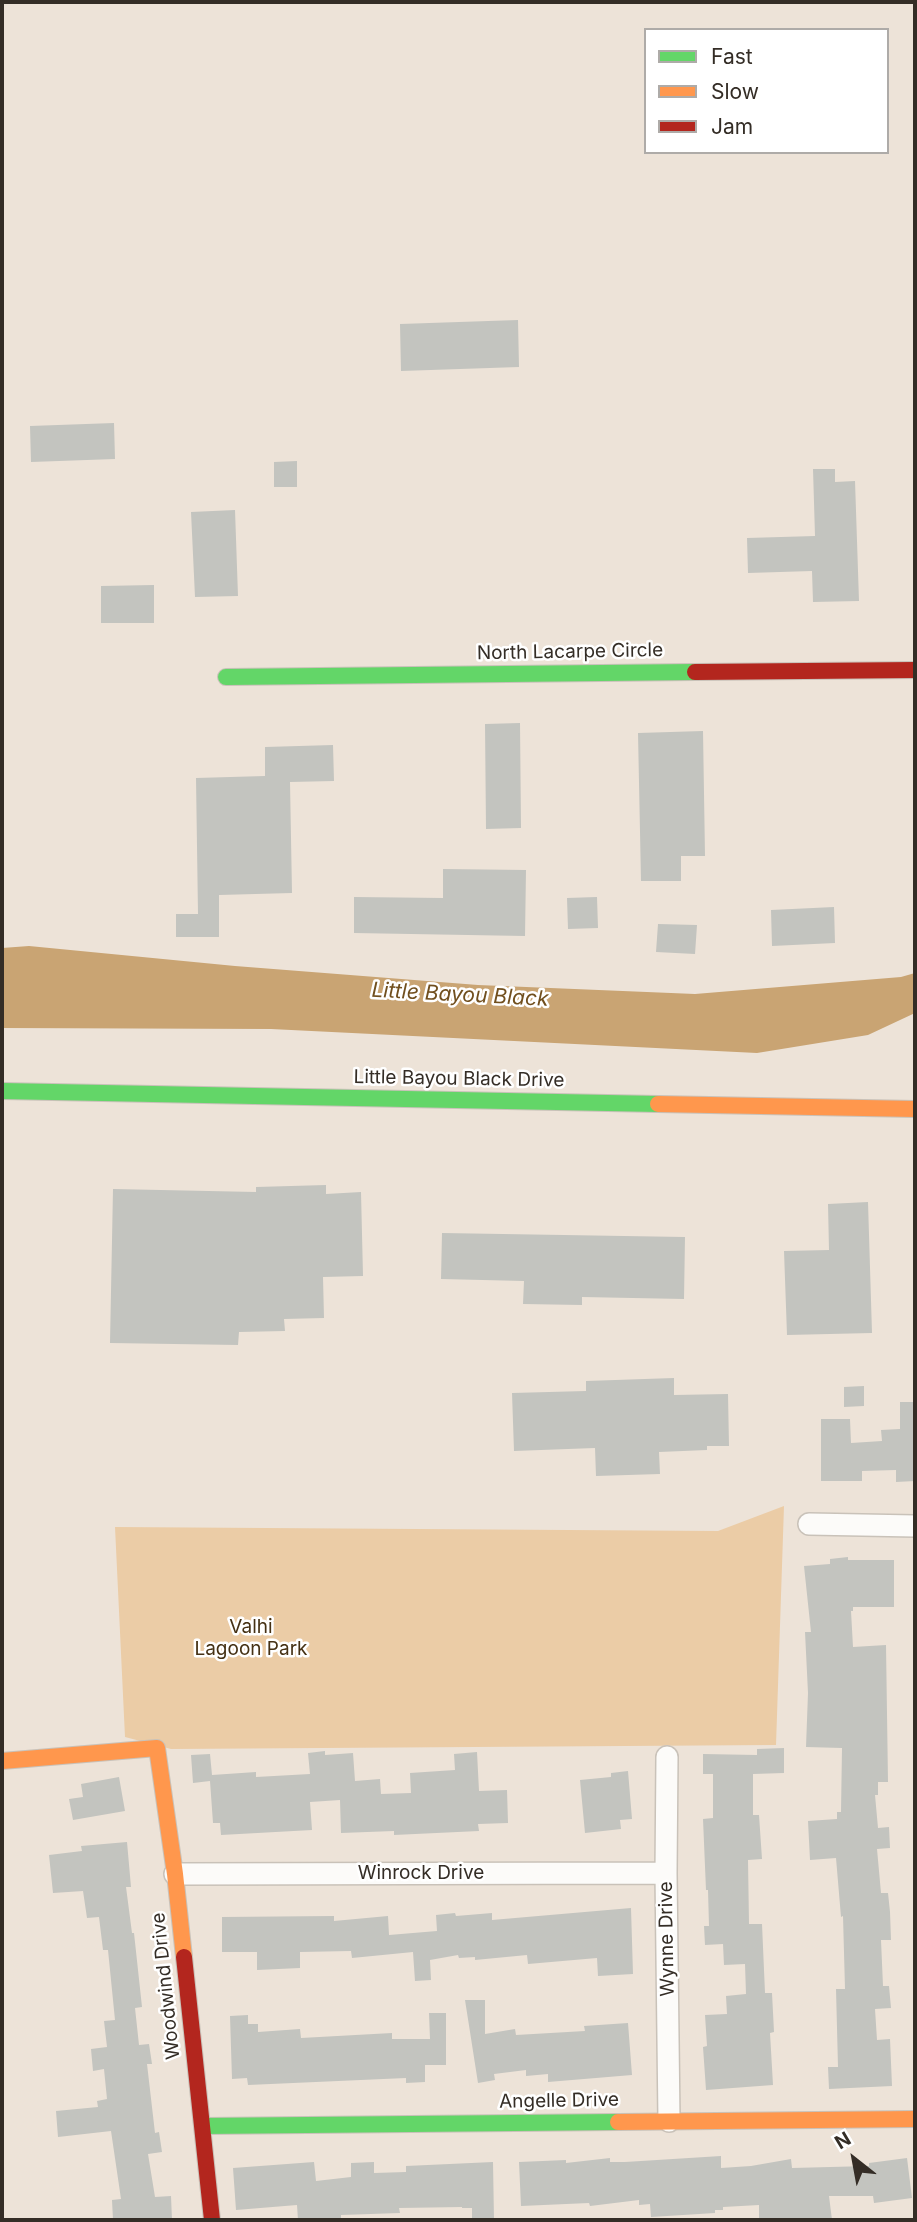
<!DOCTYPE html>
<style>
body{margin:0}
#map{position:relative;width:917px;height:2222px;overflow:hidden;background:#ede3d8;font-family:Inter,sans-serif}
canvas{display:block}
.frame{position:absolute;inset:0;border:4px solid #342d26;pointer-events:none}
.legend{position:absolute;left:644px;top:28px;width:245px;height:126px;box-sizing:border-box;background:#fff;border:2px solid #aeaba8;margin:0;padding:9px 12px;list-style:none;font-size:21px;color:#342d26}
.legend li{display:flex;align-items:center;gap:14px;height:35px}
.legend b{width:35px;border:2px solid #aeaba8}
.north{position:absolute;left:819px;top:2124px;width:70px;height:70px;-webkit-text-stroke:5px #fff;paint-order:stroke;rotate:329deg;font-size:19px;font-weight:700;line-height:28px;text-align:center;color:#342d26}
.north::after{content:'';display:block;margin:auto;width:24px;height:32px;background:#342d26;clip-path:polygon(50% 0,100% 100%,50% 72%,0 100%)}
</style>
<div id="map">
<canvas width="917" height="2222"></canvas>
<div class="frame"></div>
<ul class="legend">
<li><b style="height:9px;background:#63d668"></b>Fast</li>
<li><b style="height:9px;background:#ff974d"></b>Slow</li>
<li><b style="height:9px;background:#b3261e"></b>Jam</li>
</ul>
<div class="north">N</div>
</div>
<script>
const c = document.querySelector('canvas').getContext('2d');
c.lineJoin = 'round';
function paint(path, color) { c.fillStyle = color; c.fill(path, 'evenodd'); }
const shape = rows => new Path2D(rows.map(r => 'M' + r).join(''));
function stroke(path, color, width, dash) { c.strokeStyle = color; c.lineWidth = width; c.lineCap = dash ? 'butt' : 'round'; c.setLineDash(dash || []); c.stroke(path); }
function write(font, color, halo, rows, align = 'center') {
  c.font = font + ' Inter,sans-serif'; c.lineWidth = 5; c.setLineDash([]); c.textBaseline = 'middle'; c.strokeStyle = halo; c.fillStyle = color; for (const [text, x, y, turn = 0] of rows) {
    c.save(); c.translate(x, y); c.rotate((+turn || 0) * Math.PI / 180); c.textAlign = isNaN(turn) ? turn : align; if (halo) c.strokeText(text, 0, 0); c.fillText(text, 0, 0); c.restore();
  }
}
paint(shape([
 [784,1506,776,1745,171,1749,125,1737,115,1527,718,1531]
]), '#ebcca6');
paint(shape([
 [29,946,235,966,478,985,695,994,901,977,915,973,915,1013,868,1035,757,1053,271,1029,2,1028,2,948]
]), '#c9a473');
paint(shape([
 [518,320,519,367,401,371,400,324],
 [114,423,115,459,31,462,30,426],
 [297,461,297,487,274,487,274,462],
 [813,469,835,469,835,482,855,481,859,601,813,602,812,571,748,573,747,538,815,536],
 [235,510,238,596,195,597,191,512],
 [154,585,154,623,101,623,101,586],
 [520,723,521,828,486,829,485,724],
 [703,731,705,856,681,856,681,881,641,881,638,733],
 [333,745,334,781,290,782,292,893,219,895,219,937,176,937,176,914,198,914,196,778,265,776,265,747],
 [443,869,526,870,525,936,354,933,354,897,443,898],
 [597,897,598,928,568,929,567,898],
 [834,907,835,943,772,946,771,910],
 [658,924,697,925,695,954,656,952],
 [326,1185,326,1194,361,1192,363,1276,323,1277,324,1318,284,1319,285,1331,239,1332,238,1345,110,1343,113,1189,256,1192,256,1187],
 [868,1202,872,1333,787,1335,784,1251,829,1250,828,1204],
 [442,1233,685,1237,684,1299,582,1297,582,1305,523,1304,524,1281,441,1279],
 [674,1378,674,1395,728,1394,729,1446,707,1446,707,1450,659,1452,660,1474,596,1476,595,1448,514,1451,512,1393,586,1391,586,1381],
 [864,1386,864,1406,844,1407,844,1387],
 [900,1402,915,1402,915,1481,896,1482,896,1470,862,1471,862,1481,821,1481,821,1419,850,1419,851,1443,882,1441,881,1430,900,1429],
 [848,1557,848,1560,894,1560,894,1607,853,1607,853,1611,851,1611,853,1647,886,1645,888,1782,878,1782,878,1795,875,1795,878,1828,889,1827,890,1848,877,1849,881,1893,888,1893,890,1912,891,1940,881,1940,883,1986,889,1986,891,2008,875,2009,877,2040,890,2039,892,2086,829,2089,828,2067,838,2067,836,1989,845,1989,843,1916,841,1917,836,1858,810,1860,808,1821,837,1819,837,1812,841,1812,842,1748,806,1747,808,1693,805,1632,811,1632,804,1566,830,1564,830,1559],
 [784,1748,784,1773,753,1774,753,1815,759,1815,762,1859,748,1860,749,1924,762,1924,765,1993,772,1993,774,2032,770,2033,773,2085,706,2090,703,2047,707,2046,705,2015,727,2014,726,1996,746,1994,745,1964,724,1965,723,1944,705,1945,704,1926,709,1926,708,1890,706,1890,703,1819,713,1818,713,1774,703,1774,703,1754,757,1755,757,1749],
 [325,1751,325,1755,353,1753,355,1781,380,1779,381,1794,411,1793,410,1773,455,1770,454,1754,477,1752,479,1791,507,1790,508,1823,478,1824,479,1831,394,1835,394,1831,341,1833,340,1800,310,1802,312,1830,221,1835,220,1823,213,1823,210,1781,193,1783,191,1755,210,1754,212,1775,256,1772,256,1777,310,1774,308,1753],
 [628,1771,632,1819,620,1820,621,1829,585,1833,580,1780,611,1777,611,1773],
 [119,1777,125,1811,73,1820,69,1799,83,1797,81,1784],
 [127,1842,131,1887,126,1887,132,1933,134,1933,142,2007,135,2008,139,2045,149,2044,152,2064,147,2064,155,2133,159,2132,162,2152,148,2154,155,2197,171,2196,172,2220,113,2220,112,2200,121,2199,111,2131,58,2137,56,2111,98,2107,97,2101,107,2099,104,2069,93,2071,91,2049,107,2047,104,2021,115,2020,108,1950,103,1950,99,1917,87,1918,83,1891,53,1893,49,1855,82,1851,81,1846],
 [631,1908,633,1974,598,1976,597,1958,528,1964,527,1955,475,1960,475,1957,459,1958,458,1955,430,1960,431,1980,415,1981,413,1952,352,1958,351,1951,300,1952,300,1968,257,1970,257,1952,222,1952,222,1917,334,1916,334,1921,388,1916,389,1935,437,1931,436,1915,455,1913,456,1916,492,1913,492,1920],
 [465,2000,485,2000,485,2034,515,2029,516,2035,585,2031,584,2026,628,2023,632,2075,548,2082,548,2074,526,2076,526,2070,494,2074,495,2080,478,2083],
 [429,2013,446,2013,446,2065,425,2065,425,2082,406,2083,406,2078,248,2085,247,2078,232,2079,230,2016,248,2015,248,2024,258,2024,258,2032,300,2029,301,2038,392,2033,392,2039,430,2039],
 [721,2156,721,2168,751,2166,791,2159,792,2168,869,2166,869,2163,907,2158,912,2198,874,2203,873,2196,829,2196,832,2220,759,2220,759,2205,723,2207,723,2210,715,2210,715,2213,651,2217,650,2204,639,2205,639,2200,590,2206,589,2203,521,2206,519,2162,566,2160,566,2163,610,2158,610,2162,625,2162],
 [314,2162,316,2181,351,2177,351,2163,374,2162,374,2173,406,2172,406,2166,493,2162,494,2220,472,2220,472,2208,462,2208,462,2207,399,2208,400,2213,341,2215,341,2220,324,2220,323,2218,298,2220,297,2205,236,2210,233,2168]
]), '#c3c4bf');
const street = shape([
 [809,1524,915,1526],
 [667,1757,666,1873,669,2121],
 [175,1874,666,1873]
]);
const fast = shape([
 [226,677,695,672],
 [2,1091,658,1104],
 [203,2126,618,2122]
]);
const slow = shape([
 [658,1104,915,1109],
 [2,1761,157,1748,175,1874,184,1957],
 [618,2122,915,2119]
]);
const jam = shape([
 [695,672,915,670],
 [184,1957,212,2220]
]);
stroke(street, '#c9c2b9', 24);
stroke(fast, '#c9c2b9', 18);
stroke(slow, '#c9c2b9', 18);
stroke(jam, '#c9c2b9', 18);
stroke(street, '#fcfbf9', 21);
stroke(fast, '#63d668', 16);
stroke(slow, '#ff974d', 16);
stroke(jam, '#b3261e', 16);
write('19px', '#342d26', '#fff', [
 ["North Lacarpe Circle",570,652,-1],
 ["Little Bayou Black Drive",459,1079,1],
 ["Winrock Drive",421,1873],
 ["Wynne Drive",667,1939,-91],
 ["Woodwind Drive",166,1986,-96],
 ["Angelle Drive",559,2101,-1]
]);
write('19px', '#453114', '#fff', [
 ["Valhi",251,1627],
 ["Lagoon Park",251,1649]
]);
write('italic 21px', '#714f1e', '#fff', [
 ["Little Bayou Black",460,995,3]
]);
</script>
